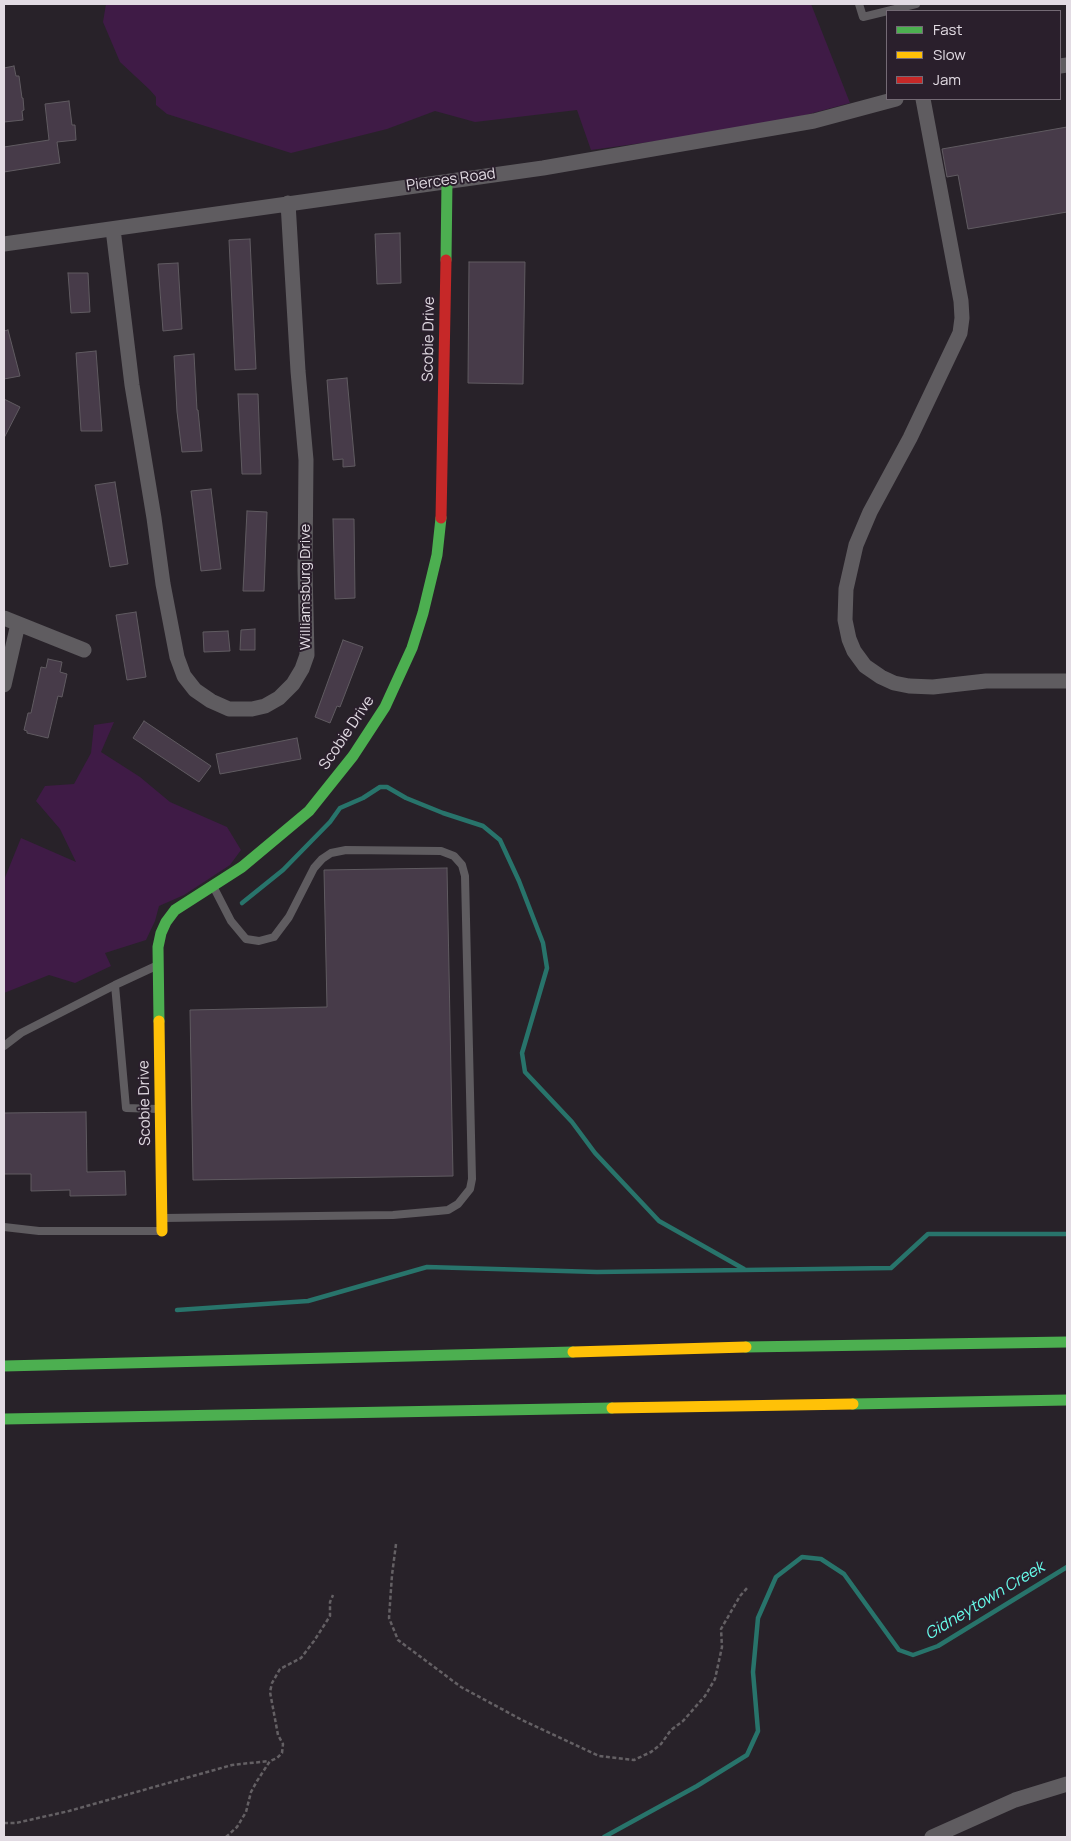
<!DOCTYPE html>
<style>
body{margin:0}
#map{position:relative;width:1071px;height:1841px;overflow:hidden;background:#282229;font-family:Manrope,sans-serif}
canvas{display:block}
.frame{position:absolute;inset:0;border:5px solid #e2dbe3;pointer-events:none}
.legend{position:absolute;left:886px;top:10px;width:175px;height:90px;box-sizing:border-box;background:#2a1f2c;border:1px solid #746a75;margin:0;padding:6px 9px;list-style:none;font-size:15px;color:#e2dbe3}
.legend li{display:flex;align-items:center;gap:10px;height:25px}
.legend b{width:25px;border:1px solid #746a75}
</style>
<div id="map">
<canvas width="1071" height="1841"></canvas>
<div class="frame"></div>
<ul class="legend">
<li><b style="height:6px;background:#4caf50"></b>Fast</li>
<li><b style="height:6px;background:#ffc107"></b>Slow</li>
<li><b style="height:6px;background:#c62828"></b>Jam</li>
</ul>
</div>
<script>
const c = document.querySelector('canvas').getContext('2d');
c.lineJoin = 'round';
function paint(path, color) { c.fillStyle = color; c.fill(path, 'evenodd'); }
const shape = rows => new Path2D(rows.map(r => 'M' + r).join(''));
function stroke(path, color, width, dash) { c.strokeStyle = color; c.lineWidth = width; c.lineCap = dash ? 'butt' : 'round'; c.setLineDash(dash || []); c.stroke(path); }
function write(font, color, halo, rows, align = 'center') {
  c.font = font + ' Manrope,sans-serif'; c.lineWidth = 4; c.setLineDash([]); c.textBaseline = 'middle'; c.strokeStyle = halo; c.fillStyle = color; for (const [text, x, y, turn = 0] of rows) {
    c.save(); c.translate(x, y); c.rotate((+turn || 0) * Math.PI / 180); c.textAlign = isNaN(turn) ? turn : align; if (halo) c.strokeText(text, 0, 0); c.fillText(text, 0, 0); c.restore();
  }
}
paint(shape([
 [106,4,811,4,850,103,802,116,701,135,591,150,577,110,475,122,435,111,387,129,291,153,167,114,156,105,156,97,150,90,120,62,103,22],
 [114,722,101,752,140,777,170,802,227,827,241,850,230,865,184,895,159,906,155,921,146,940,105,953,111,966,75,983,49,975,4,993,4,880,21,838,76,862,60,829,36,801,45,786,74,784,91,753,94,725]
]), '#3f1b46');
stroke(shape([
 [242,903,283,870,330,822,340,808,363,798,380,787,387,787,406,798,443,813,483,826,500,840,519,881,543,943,547,968,522,1053,525,1072,572,1122,595,1153,659,1221,744,1269],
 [177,1310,308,1301,427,1267,597,1272,891,1268,928,1234,1067,1234],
 [604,1837,697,1786,747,1755,758,1731,753,1672,758,1618,776,1577,802,1557,821,1559,844,1574,899,1650,913,1655,938,1646,1067,1567]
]), '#28746b', 4.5);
const building = shape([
 [14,66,16,76,19,76,22,98,23,98,24,110,22,111,23,120,4,122,4,68,14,66],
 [69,101,72,125,75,125,76,140,57,142,60,163,4,172,4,147,49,140,45,104,69,101],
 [1067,127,1067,212,968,229,958,175,947,177,942,149,1067,127],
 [400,233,401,283,377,284,375,234,400,233],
 [250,239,256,369,235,370,229,240,250,239],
 [469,262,525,262,523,384,468,383,469,262],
 [178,263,182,329,163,331,158,264,178,263],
 [68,273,88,273,90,312,71,313,68,273],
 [8,330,20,376,4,379,4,331,8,330],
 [96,351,102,431,81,431,76,353,96,351],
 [194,354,197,410,198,410,202,451,182,452,177,412,174,356,194,354],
 [347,378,355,466,343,467,343,459,333,460,327,380,347,378],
 [238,394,258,394,261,474,242,474,238,394],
 [4,399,20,407,4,438,4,399],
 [115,482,128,564,110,567,95,485,115,482],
 [211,489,221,569,201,571,191,491,211,489],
 [247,511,267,512,264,591,243,591,247,511],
 [333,519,354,519,355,598,335,599,333,519],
 [136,612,146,677,127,680,116,615,136,612],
 [255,629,255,650,240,650,241,630,255,629],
 [228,631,230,651,204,652,203,632,228,631],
 [343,640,363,647,340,707,337,706,330,723,315,717,343,640],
 [48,659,62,662,60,672,67,674,62,697,58,696,48,738,27,733,27,731,24,730,28,713,31,713,41,667,46,668,48,659],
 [144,721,211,766,199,782,133,738,144,721],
 [297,738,301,759,220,774,216,754,297,738],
 [447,868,453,1176,193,1180,190,1010,327,1007,324,870,447,868],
 [86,1112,87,1172,125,1171,126,1195,70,1196,70,1190,31,1191,31,1174,4,1174,4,1113,86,1112]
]);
paint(building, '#473b49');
stroke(building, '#605b61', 1);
stroke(shape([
 [396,1544,392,1575,389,1618,398,1640,461,1687,522,1720,599,1756,634,1760,651,1752,661,1744,671,1730,683,1721,705,1696,715,1679,722,1647,721,1629,740,1596,748,1587],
 [4,1823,16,1823,69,1811,232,1765,269,1761],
 [226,1837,237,1827,246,1812,251,1792,257,1781,270,1761,277,1758,282,1753,283,1744,278,1735,270,1692,272,1683,280,1669,301,1658,314,1641,330,1616,330,1602,333,1595]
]), '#646064', 2.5, [4, 2.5]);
stroke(shape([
 [859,4,863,17,916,4],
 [156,966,115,985,126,1108,158,1109],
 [4,1046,21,1033,115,985],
 [164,1218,393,1215,438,1211,448,1210,458,1204,470,1189,472,1179,465,876,462,865,454,856,441,851,346,850,331,853,322,859,314,868,289,917,274,937,259,941,246,939,231,921,213,886],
 [4,1227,39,1231,160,1231]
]), '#5f5c60', 8);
stroke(shape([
 [1060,66,1067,65],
 [923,99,961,301,962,318,960,333,910,438,870,512,856,545,846,589,845,620,849,639,854,651,865,666,881,677,894,683,909,686,933,687,986,681,1067,681],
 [113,229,132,385,154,518,163,584,177,657,184,676,195,690,211,701,229,709,252,709,265,706,279,698,293,684,302,669,307,655,305,570,306,460,298,371,288,203],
 [4,244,543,168,814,121,896,99],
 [4,618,84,650],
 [4,685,18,624],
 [932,1837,1015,1800,1067,1784]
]), '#5f5c60', 15);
stroke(shape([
 [446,260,447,181],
 [159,1021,158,947,161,933,166,922,175,910,242,867,309,811,353,756,385,707,412,648,423,613,437,555,441,518],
 [746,1347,1067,1342],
 [4,1366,573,1352],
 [853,1404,1067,1400],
 [4,1419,612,1408]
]), '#4caf50', 11);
stroke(shape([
 [159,1021,162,1231],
 [573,1352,746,1347],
 [612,1408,853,1404]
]), '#ffc107', 11);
stroke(shape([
 [441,518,446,260]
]), '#c62828', 11);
write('15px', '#e2dbe3', '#2a1f2c', [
 ["Pierces Road",451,180,-8],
 ["Scobie Drive",429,339,-89],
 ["Williamsburg Drive",306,587,-90],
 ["Scobie Drive",347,733,-56],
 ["Scobie Drive",145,1103,-91]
]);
write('italic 16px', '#67fdea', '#2a1f2c', [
 ["Gidneytown Creek",985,1601,-31]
]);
</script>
